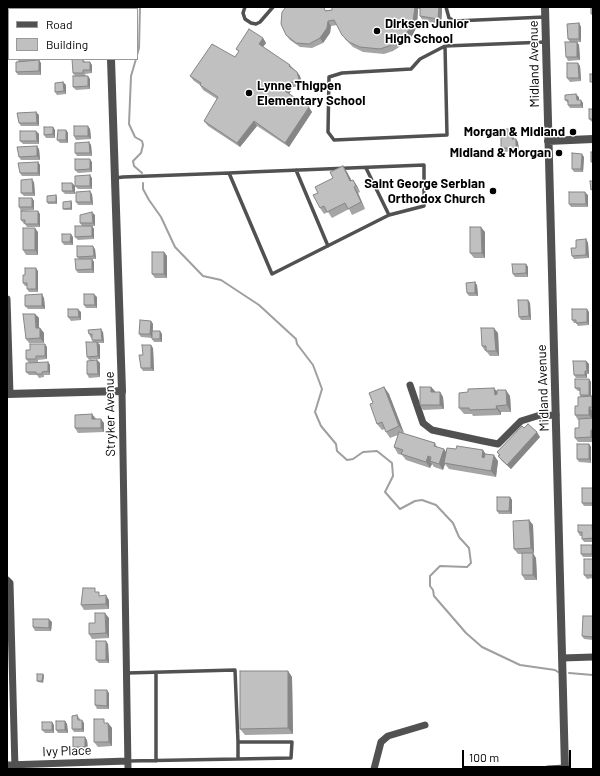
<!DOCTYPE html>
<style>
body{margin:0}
#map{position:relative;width:600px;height:776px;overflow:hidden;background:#fff;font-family:Barlow,sans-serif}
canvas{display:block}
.frame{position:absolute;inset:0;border:8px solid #000;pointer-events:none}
.legend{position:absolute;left:8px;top:8px;width:130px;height:52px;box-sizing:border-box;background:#fff;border:1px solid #999;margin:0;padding:5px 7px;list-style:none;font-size:12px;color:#000}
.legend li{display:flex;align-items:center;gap:8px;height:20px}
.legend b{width:20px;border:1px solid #999}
.scale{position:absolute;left:462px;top:750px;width:109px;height:18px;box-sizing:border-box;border:2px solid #000;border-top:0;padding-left:5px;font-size:12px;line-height:14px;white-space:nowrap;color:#000;-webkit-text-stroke:3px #fff;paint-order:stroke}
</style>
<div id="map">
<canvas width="600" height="776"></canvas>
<div class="frame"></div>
<ul class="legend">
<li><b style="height:5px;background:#515151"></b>Road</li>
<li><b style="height:11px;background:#c0c0c0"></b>Building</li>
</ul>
<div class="scale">100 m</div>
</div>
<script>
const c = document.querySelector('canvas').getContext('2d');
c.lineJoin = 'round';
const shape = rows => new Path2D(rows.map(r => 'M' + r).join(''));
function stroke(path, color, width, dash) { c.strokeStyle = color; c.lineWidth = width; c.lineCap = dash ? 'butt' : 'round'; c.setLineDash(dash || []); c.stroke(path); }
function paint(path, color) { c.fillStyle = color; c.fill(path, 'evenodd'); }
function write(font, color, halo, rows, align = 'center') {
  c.font = font + ' Barlow,sans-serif'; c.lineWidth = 3; c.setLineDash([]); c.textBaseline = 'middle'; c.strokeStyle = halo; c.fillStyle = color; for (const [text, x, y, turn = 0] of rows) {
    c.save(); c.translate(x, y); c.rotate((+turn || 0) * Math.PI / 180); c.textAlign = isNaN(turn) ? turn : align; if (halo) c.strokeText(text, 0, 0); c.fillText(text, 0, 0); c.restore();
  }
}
stroke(shape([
 [137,55,139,48,140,7],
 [136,59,131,76,129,124,135,137,142,141,143,145,141,153,133,161,134,166,142,173],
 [143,183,143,189,149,200,161,217,175,247,203,276,221,280,259,305,296,339,297,344,313,365,322,389,315,412,321,426,336,444,337,451,347,460,353,459,363,452,377,451,392,463,393,476,385,492,400,509,415,501,422,500,436,505,453,523,459,537,469,548,471,563,467,567,440,566,430,576,430,586,433,590,434,596,466,633,482,647,520,665,555,670,558,672],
 [569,673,593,675]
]), '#9f9f9f', 2);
stroke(shape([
 [245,7,243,13,245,19,251,23,256,24,260,22,273,7],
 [446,7,449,18,455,21,545,17],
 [445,46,420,59,411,69,342,73,329,77,328,132,334,140,447,135,445,46,546,42],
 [366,168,389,215],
 [296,170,328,246],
 [115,178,123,177,229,173,250,172,424,165,424,206,389,215,272,274,229,173],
 [127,673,235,670,238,742,292,742,291,758,128,761],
 [238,759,238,742],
 [156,761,156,672]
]), '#515151', 3.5);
stroke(shape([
 [7,299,10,394],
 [410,385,423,423,432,430,483,441,498,444,521,421,537,416,556,415],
 [122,391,128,769],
 [7,580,10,583,15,769],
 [562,658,593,657],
 [7,765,128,761],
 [374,769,381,742,388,736,425,725],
 [548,769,565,768]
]), '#515151', 7);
stroke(shape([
 [109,7,109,9],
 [545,7,565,769],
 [548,141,593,139],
 [7,394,122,391,111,59]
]), '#515151', 8);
paint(shape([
 [34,7,35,9,14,9,13,8],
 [332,7,442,7,442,12,441,24,423,21,420,16,420,9,418,9,417,26,412,36,404,44,393,51,384,54,363,52,353,47,345,39,337,25,331,26,330,33,323,43,312,48,300,47,290,40,286,35,327,10,332,10],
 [579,23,581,27,581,42,577,42,579,45,580,60,568,61,566,57,570,42,568,39],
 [263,38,266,43,263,47,290,65,294,69,300,76,302,84,298,87,293,87,289,94,312,112,289,147,257,126,240,147,208,126,204,121,217,99,203,90,200,85,194,81,190,76,235,57,239,52,236,49],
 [17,59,34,59,34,60,41,63,41,75,18,75,16,72,19,62],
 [83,59,85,62,92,65,92,73,85,74,86,76,90,79,90,89,76,90,73,87,75,76,73,73],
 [578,63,580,66,581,81,570,82,567,78],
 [63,82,66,85,66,94,57,95,55,92],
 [579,97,579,100,583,103,583,108,570,108,568,105,568,103,565,100],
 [593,109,593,122,592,122,589,119],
 [36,112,39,115,39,126,21,126,19,123],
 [53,127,55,130,55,138,46,138,44,135],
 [90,129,91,139,76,140,74,136],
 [66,130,68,133,68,143,60,143,57,140],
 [36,131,39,134,39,144,23,144,20,141],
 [514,132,514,139,516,139,518,142,519,151,503,152,501,148],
 [89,142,91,145,92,156,77,156,75,153],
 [39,149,40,160,21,160,19,157],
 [584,157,583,172,574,172,572,169],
 [38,162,40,165,40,176,22,176,20,173],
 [92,162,92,172,78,173,75,170],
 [343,166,347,172,351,180,353,180,357,186,360,192,358,193,365,209,352,215,349,209,332,218,328,212,324,214,320,208,318,193,333,178],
 [92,178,92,189,78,189,75,186],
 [34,182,35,196,24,196,21,193],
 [72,183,75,186,75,194,65,194,62,191],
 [92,194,93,205,78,205,76,202],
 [588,195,588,207,571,207,569,204],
 [57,197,57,204,48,204,47,202],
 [32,198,34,201,34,210,21,211,19,207],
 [71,201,72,203,72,210,64,210,63,209],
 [40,214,40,227,27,227,25,224,24,224,21,220],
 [95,215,95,226,92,226,94,229,94,239,78,240,75,237,82,226,80,223],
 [38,232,38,255,26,255,23,250],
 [485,232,485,258,474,258,470,253],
 [73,237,73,245,64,245,62,242],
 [586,239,588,243,589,258,574,259,572,256],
 [95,249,96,259,92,259,94,262,94,273,78,273,76,270,79,259,77,257],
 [164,252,167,256,167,278,155,278,152,274],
 [526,264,528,267,528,277,515,277,513,274],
 [38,271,38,292,29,292,27,289,27,286,25,286,23,283,25,275],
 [477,285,478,296,469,296,467,293],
 [97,297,97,308,86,308,84,305],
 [44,298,45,309,28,309,25,306],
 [528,300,530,303,531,320,521,320,519,317],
 [81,312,81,320,71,321,68,317],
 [589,312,589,325,578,326,576,323,574,323,572,320],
 [35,314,39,318,39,328,40,328,44,333,44,343,29,343,26,339],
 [151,321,153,324,153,331,162,334,162,342,154,342,152,339,152,338,141,337,139,334],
 [103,332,104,343,98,343,100,345,100,359,89,360,87,357,93,342,92,340,92,338,91,338,89,334],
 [498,333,499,356,490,356,486,351,485,351,482,346],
 [47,347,47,359,38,360,38,362,29,363,26,359,30,350],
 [153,348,154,371,143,371,141,368,143,355],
 [97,360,100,363,100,377,89,378,87,374],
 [586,361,589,364,589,374,587,374,587,378,576,378,574,375],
 [48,362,50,365,50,375,44,375,44,377,39,378,37,375,29,375,26,372],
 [589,379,591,382,591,396,593,398,593,442,578,442,575,438,579,428,579,420,578,420,575,415,581,397,580,395,580,391,578,391,575,388],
 [384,387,389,394,404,433,402,433,435,443,437,447,446,452,456,449,483,450,485,454,498,461,496,477,449,469,445,464,443,470,434,467,432,464,430,468,406,460,402,455,398,454,394,447,398,435,390,438,386,432,385,429,382,430,377,424,373,403],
 [431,387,435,392,440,392,443,397,444,409,423,410,420,405],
 [497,391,510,396,511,412,501,412,501,415,473,416,472,414,464,414,459,408],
 [95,419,104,423,104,432,78,433,75,428],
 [524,428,540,437,511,469,502,461,498,456,499,455,497,452],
 [589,444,591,447,591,463,579,462,577,459],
 [593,488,593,506,584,506,582,503],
 [510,497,512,500,512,514,499,514,497,511],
 [529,520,533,525,534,553,525,553,536,558,537,580,525,580,522,575,522,554,518,554,514,549],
 [592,525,593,542,584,542,582,539,582,536,580,536,578,532],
 [593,547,593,557,583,557,581,554],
 [593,559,593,578,587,579,584,575],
 [101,596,109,600,109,609,84,610,81,605],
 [593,616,593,640,584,639,582,636],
 [109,618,109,638,92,639,89,634,95,623],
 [52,622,51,631,35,631,33,627],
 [108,644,109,663,99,663,96,660],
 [288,671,292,677,293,734,245,735,240,729],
 [44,675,43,683,38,682,37,681],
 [109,693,109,709,97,709,95,705],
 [77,715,80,719,80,720,84,723,84,732,74,732,72,729],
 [65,721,67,724,68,733,58,733,56,730],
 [107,723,108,723,112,728,112,746,98,747,94,742],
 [54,725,54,733,45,733,42,730],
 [87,740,88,750,75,750,73,747]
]), '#a5a5a5');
paint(shape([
 [415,7,417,7,418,9,417,26,412,36,404,44,401,39],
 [439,7,442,7,442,12,441,24,438,19],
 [328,21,331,26,330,33,323,43,320,38],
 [579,23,581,27,581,42,579,39],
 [263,38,266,43,262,48,259,44],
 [577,42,579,45,580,60,577,57],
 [39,60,41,63,41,75,39,71],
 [90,62,92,65,92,73,90,70],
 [578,63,580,66,581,81,579,78],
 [297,72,300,76,302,84,299,79],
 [88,76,90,79,90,89,88,86],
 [63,82,66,85,66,94,64,91],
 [290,82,293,87,288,96,285,91],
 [576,94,579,97,579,103,577,100],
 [581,100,583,103,583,108,581,105],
 [309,107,312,112,289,147,285,143],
 [36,112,39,115,39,126,37,123],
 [254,121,257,126,240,147,237,143],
 [88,126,90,129,91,139,88,136],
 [53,127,55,130,55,138,53,134],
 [512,129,514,132,514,143,512,139],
 [66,130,68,133,68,143,66,140],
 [36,131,39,134,39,144,37,141],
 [516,139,518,142,519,151,516,148],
 [89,142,91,145,92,156,90,153],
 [37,146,39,149,40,160,37,156],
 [582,154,584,157,583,172,581,169],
 [90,159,92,162,92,172,90,169],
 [38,162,40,165,40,176,38,173],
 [343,166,347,172,355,187,350,181],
 [90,175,92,178,92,189,90,186],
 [32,179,34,182,35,196,33,193],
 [353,180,357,186,360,192,356,186],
 [72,183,75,186,75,194,73,191],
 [354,187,358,193,365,209,361,202],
 [90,191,92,194,93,205,91,202],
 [585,192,588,195,588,207,586,204],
 [56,195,57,197,57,204,56,202],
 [32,198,34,201,34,210,32,207],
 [71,201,72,203,72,210,71,208],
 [38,211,40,214,40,227,38,224],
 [92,212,95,215,95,226,93,223],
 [92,226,94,229,94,239,92,236],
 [481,227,485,232,485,258,482,253],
 [35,228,38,232,38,255,35,250],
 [71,234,73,237,73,245,70,242],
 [586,239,588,243,589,258,586,255],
 [93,246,95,249,96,259,94,256],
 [164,252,167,256,167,278,164,274],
 [92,259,94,262,94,273,92,269],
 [526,264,528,267,528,277,526,273],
 [36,268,38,271,38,292,36,289],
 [475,282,477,285,478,296,475,293],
 [42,294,44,298,45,309,42,306],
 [94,294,97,297,97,308,95,305],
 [528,300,530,303,531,320,529,316],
 [78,309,81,312,81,320,79,317],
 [587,309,589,312,589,325,587,322],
 [35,314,39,318,39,333,36,328],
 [151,321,153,324,152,338,150,334],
 [40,328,44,333,44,343,40,338],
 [494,328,498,333,499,356,496,351],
 [101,329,103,332,104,343,102,340],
 [160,331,162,334,162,342,160,339],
 [97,342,100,345,100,359,98,356],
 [45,344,47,347,47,359,45,356],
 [151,345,153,348,154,371,151,368],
 [97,360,100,363,100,377,98,374],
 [586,361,589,364,589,374,587,371],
 [48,362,50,365,50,375,48,371],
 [585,371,587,374,587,378,585,375],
 [589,379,591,382,591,398,589,395],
 [384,387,389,394,404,433,399,426],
 [431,387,435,391,435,397,431,392],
 [494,388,499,394,495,395],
 [506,390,510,396,511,412,507,405],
 [440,392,443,397,444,409,440,405],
 [592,396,593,398,593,409,592,407],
 [496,406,501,412,501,415,497,409],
 [589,407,593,412,593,420,589,415],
 [92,414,96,419,92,419],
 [101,419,104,423,104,432,101,428],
 [591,430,593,433,593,440,591,437],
 [537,432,540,437,511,469,507,465],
 [589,444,591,447,591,463,589,459],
 [444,449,448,455,444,463,445,464,443,470,439,464],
 [483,450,487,456,486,464,482,457],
 [494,455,498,461,496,477,491,471],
 [428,456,432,461,430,461,432,464,430,468,426,462],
 [510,497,512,500,512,514,509,511],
 [529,520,533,525,534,553,531,548],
 [592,545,593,547,593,556,592,554],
 [533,553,536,558,537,580,533,575],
 [106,595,109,600,109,609,106,604],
 [105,613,109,618,109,638,106,633],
 [49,619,52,622,51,631,49,628],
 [106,641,108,644,109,663,106,660],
 [288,671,292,677,293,734,288,728],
 [43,674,44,675,43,683,42,681],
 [107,690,109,693,109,709,107,706],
 [82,720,84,723,84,732,82,729],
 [65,721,67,724,68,733,65,730],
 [52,722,54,725,54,733,52,730],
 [108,723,112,728,112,746,109,742],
 [85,737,87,740,88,750,85,747]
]), '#868686');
const building = shape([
 [13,7,32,7,13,8,13,7],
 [286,7,324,7,325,11,332,10,332,7,415,7,413,21,408,31,401,39,389,46,380,49,360,47,349,42,342,35,334,20,328,21,327,28,320,38,309,44,296,43,286,35,281,24,282,12,286,7],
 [420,7,439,7,438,19,420,16,420,7],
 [591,7,593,7,593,14,591,14,591,7],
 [579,23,579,39,568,39,567,24,579,23],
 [249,29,263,38,259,44,290,65,289,66,297,72,299,79,295,83,290,82,285,91,309,107,285,143,254,121,237,143,204,121,218,97,200,85,201,83,190,76,212,44,235,57,239,51,236,49,249,29],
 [565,42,577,42,577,57,566,57,565,42],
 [72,59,83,59,83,62,90,62,90,70,83,70,83,73,73,73,72,59],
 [39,60,39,71,16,72,16,62,39,60],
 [567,63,578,63,579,78,567,78,567,63],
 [590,74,593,74,593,82,590,82,590,74],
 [73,76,88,76,88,86,73,87,73,76],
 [63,82,64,91,55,92,55,83,63,82],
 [576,94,577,100,581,100,581,105,568,105,568,100,565,100,565,95,576,94],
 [589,109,593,109,593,119,589,119,589,109],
 [36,112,37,123,19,123,17,113,36,112],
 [74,126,88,126,88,136,74,136,74,126],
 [44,127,53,127,53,134,44,135,44,127],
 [501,129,512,129,512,139,516,139,516,148,501,148,501,129],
 [58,130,66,130,66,140,57,140,58,130],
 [20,131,36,131,37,141,20,141,20,131],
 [89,142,90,153,75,153,75,143,89,142],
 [37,146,37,156,19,157,17,147,37,146],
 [591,152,593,152,593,162,591,162,591,152],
 [572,153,582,154,581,169,572,169,572,153],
 [75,159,90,159,90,169,75,170,75,159],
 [38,162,38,173,20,173,18,163,38,162],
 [343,166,350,181,353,180,356,186,354,187,361,202,348,209,345,203,327,212,324,206,320,208,313,195,318,193,315,187,333,178,330,172,343,166],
 [90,175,90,186,75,186,75,176,90,175],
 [32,179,33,193,21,193,21,180,32,179],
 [590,181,593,181,593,189,591,190,590,181],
 [62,183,72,183,73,191,62,191,62,183],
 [90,191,91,202,76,202,76,192,90,191],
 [569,192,585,192,586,204,569,204,569,192],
 [56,195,56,202,47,202,47,196,56,195],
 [19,198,32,198,32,207,19,207,19,198],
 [71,201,71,208,63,209,63,202,71,201],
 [21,211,38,211,38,224,25,224,25,220,21,220,21,211],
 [92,212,93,223,80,223,80,215,92,212],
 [75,226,92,226,92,236,75,237,75,226],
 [470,227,481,227,482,253,470,253,470,227],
 [23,228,35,228,35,250,23,250,23,228],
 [62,234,71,234,70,242,62,242,62,234],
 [586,239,586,255,572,256,571,248,576,248,576,240,586,239],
 [77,246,93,246,94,256,77,257,77,246],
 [152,252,164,252,164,274,152,274,152,252],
 [75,259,92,259,92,269,76,270,75,259],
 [512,264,526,264,526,273,513,274,512,264],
 [25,268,36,268,36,289,27,289,27,283,23,283,23,275,25,275,25,268],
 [475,282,475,293,467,293,466,283,475,282],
 [42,294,42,306,25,306,25,295,42,294],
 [84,294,94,294,95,305,84,305,84,294],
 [518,300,528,300,529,316,519,317,518,300],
 [68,309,78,309,79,317,68,317,68,309],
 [572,309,587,309,587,322,576,323,576,320,572,320,572,309],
 [23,314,35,314,36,328,40,328,40,338,26,339,23,314],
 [140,320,151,321,150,334,139,334,140,320],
 [481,328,494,328,496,351,486,351,486,346,482,346,481,328],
 [101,329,102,340,92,340,92,334,89,334,88,330,101,329],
 [152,331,160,331,160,339,152,339,152,331],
 [86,342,97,342,98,356,87,357,86,342],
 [30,344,45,344,45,356,36,356,36,359,26,359,26,350,30,350,30,344],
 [142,345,151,345,151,368,141,368,139,355,143,355,142,345],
 [97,360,98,374,87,374,87,361,97,360],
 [573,361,586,361,587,371,585,371,585,375,574,375,573,361],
 [48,362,48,371,42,372,42,374,36,374,36,372,26,372,26,363,48,362],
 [575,379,589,379,589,395,580,395,580,388,575,388,575,379],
 [384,387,399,426,386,432,382,422,377,424,370,404,373,403,369,393,384,387],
 [420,387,431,387,431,392,440,392,440,405,420,405,420,387],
 [494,388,495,395,497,394,497,390,506,390,507,405,496,406,497,409,469,410,469,408,459,408,459,393,468,392,468,389,494,388],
 [592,396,592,407,589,407,589,415,575,415,575,406,578,406,578,397,592,396],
 [92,414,92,419,101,419,101,428,75,428,75,415,92,414],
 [593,418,593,430,591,430,591,437,575,438,575,428,579,428,579,419,593,418],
 [528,424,537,432,507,465,498,456,500,455,497,452,522,426,524,428,528,424],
 [399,432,435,443,434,446,444,449,439,464,430,461,431,457,428,456,426,462,401,454,403,450,394,447,399,432],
 [577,444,589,444,589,459,577,459,577,444],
 [457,446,483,450,482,457,484,458,485,454,494,455,491,471,444,463,447,448,456,449,457,446],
 [582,488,593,488,593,503,582,503,582,488],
 [497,497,510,497,509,511,497,511,497,497],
 [529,520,531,548,514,549,513,521,529,520],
 [578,525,592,525,593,538,582,539,582,532,578,532,578,525],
 [581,545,592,545,592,554,581,554,581,545],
 [522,553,533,553,533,575,522,575,522,553],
 [584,559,593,559,593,575,584,575,584,559],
 [83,588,95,588,95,592,99,592,99,596,106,595,106,604,81,605,83,588],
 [95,613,105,613,106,633,89,634,89,623,95,623,95,613],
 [583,616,593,616,593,637,582,636,583,616],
 [33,619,49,619,49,628,33,627,33,619],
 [96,641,106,641,106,660,96,660,96,641],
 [240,671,288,671,288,728,240,729,240,671],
 [37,674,43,674,42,681,37,681,37,674],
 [95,690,107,690,107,706,95,705,95,690],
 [77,715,78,720,82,720,82,729,72,729,72,716,77,715],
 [94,719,104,719,104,723,108,723,109,742,94,742,94,719],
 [56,721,65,721,65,730,56,730,56,721],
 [42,722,52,722,52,730,42,730,42,722],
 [73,737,85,737,85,747,73,747,73,737]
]);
paint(building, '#c0c0c0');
stroke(building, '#868686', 1);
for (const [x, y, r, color] of [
 [377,31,4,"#000"],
 [249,93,4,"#000"],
 [573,132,4,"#000"],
 [559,153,4,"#000"],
 [493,191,4,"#000"]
]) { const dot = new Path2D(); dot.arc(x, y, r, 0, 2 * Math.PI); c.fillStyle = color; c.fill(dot); stroke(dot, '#fff', 1.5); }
write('bold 13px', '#000', '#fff', [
 ["Dirksen Junior",385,24,"left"],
 ["High School",385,39,"left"],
 ["Lynne Thigpen",257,86,"left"],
 ["Elementary School",257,101,"left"],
 ["Morgan & Midland",565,132],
 ["Midland & Morgan",551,153],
 ["Saint George Serbian",485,184],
 ["Orthodox Church",485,199]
], 'right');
write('13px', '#000', '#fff', [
 ["Midland Avenue",534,64,-91],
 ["Midland Avenue",543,388,-92],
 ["Stryker Avenue",110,414,-91],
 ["Ivy Place",67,751,-2]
]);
</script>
